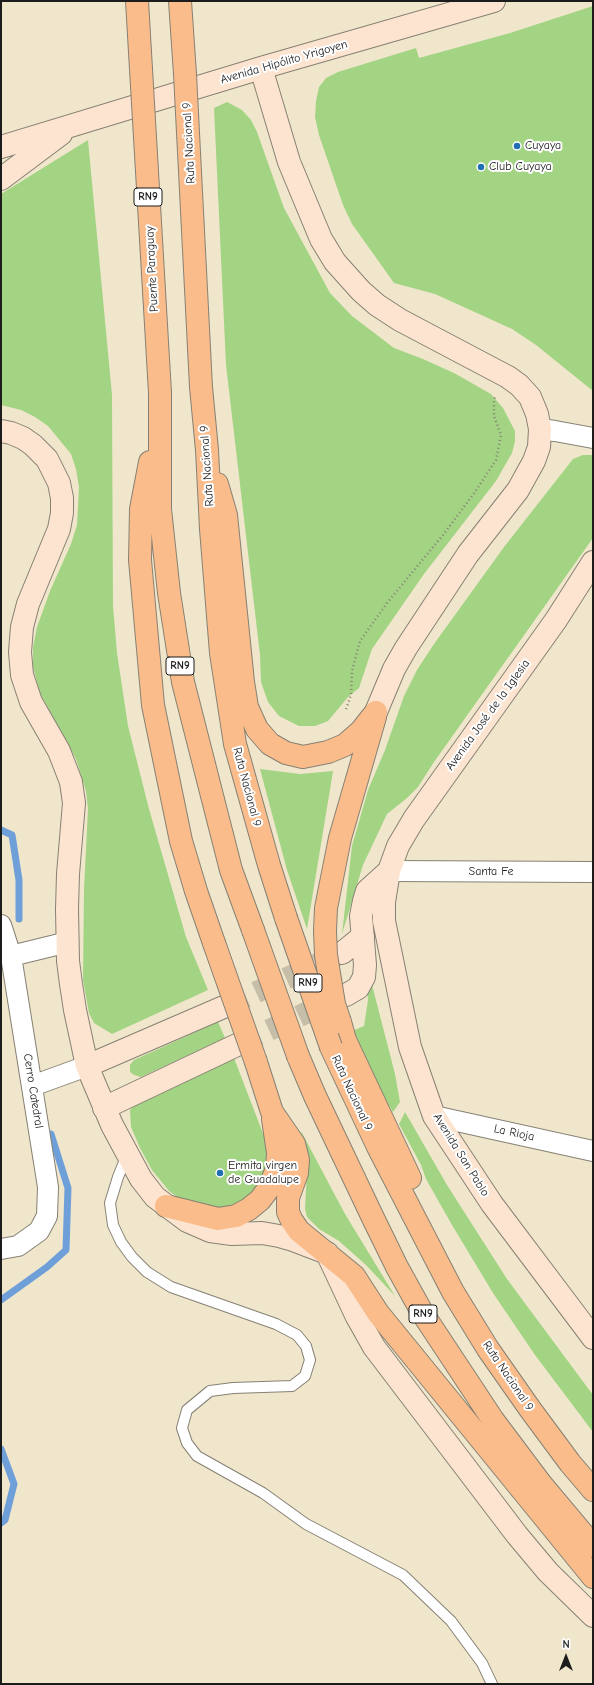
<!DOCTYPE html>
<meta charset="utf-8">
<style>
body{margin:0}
#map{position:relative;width:594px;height:1685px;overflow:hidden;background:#f0e6cc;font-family:"Comic Neue",sans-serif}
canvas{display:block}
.frame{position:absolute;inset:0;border:2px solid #1c1c1c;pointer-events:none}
.north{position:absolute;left:546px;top:1637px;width:40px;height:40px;-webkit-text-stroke:3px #fff;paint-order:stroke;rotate:0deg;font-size:11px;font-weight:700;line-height:16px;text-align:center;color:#1c1c1c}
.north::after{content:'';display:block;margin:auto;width:14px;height:18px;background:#1c1c1c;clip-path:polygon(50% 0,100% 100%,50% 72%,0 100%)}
</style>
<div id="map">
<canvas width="594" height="1685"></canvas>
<div class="frame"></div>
<div class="north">N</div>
</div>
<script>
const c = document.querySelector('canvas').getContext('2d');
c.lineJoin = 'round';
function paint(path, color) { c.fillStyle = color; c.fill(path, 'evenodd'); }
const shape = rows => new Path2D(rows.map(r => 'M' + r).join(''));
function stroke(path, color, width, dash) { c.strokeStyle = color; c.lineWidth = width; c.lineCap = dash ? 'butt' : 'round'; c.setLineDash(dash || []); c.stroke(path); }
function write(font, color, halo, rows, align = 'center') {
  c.font = font + ' "Comic Neue",sans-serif'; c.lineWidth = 4; c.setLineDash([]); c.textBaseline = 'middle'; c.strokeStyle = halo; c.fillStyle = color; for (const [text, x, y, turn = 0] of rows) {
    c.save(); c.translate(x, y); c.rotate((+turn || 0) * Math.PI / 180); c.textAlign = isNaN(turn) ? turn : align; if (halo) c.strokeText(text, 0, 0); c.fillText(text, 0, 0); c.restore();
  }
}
paint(shape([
 [593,6,593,391,536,345,512,329,435,294,394,283,352,224,343,205,319,135,315,117,316,101,319,87,326,78,338,72,416,48,419,58,510,33],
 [227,102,242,110,251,120,257,132,284,208,330,293,352,316,394,348,423,359,454,373,491,394,503,408,515,431,515,441,512,453,496,481,424,574,372,649,359,688,348,697,328,721,315,726,299,726,279,716,268,702,261,682,260,655,226,365,214,108],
 [88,140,112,395,113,606,117,653,128,726,149,809,186,937,208,990,112,1034,94,1023,89,1013,83,980,84,889,88,809,86,791,76,759,40,693,33,667,33,647,37,627,50,591,71,544,77,525,79,487,76,469,71,454,48,426,35,417,21,410,1,405,1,194],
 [583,455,593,455,593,538,434,762,418,787,407,798,387,814,363,865,342,934,352,846,368,790,385,750,404,696,417,670,434,644,504,547,573,459],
 [260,769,300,774,333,771,307,929,287,870],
 [366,981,371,981,395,1074,400,1102,393,1112,371,1076,352,1031,364,1026,368,1000],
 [218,1022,225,1038,141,1077,134,1075,130,1072,130,1065,134,1060],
 [234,1058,269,1149,269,1165,259,1194,229,1208,212,1208,180,1199,169,1191,152,1170,140,1148,131,1127,130,1110,138,1102],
 [405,1112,447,1185,507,1279,593,1395,593,1432,535,1355,493,1293,452,1225,426,1179,421,1165,399,1124],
 [301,1131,345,1214,395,1296,366,1265,339,1241,319,1229,307,1217,305,1209,307,1172,306,1154]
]), '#a3d483');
stroke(shape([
 [1,830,12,835,19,880,19,919],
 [1,1300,47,1267,66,1250,68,1188,51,1134],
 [1,1449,14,1484,5,1520,1,1523]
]), '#6e9fd8', 7);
stroke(shape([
 [226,1006,342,953],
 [239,1044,334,1000]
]), '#c6bea9', 22, [22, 11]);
const lane = shape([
 [127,1155,118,1177,110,1203,113,1225,121,1242,132,1257,147,1272,171,1287,276,1324,297,1335,306,1346,310,1360,305,1376,292,1386,233,1388,210,1391,187,1410,182,1428,187,1443,197,1456,263,1493,306,1524,403,1575,451,1621,482,1663,492,1684]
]);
const street = shape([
 [540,429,555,431,593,438],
 [389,871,593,872],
 [1,925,11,956,48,1187,47,1216,39,1231,18,1246,1,1249],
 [11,956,68,942],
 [32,1086,87,1066],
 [434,1116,593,1151]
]);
const secondary = shape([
 [261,68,289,162,321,239,335,262,361,291,377,305,400,320,508,377,519,385,530,397,537,414,540,429,539,447,534,461,518,490,468,554,406,648,394,669,376,712],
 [1,147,261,68,494,1],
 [1,179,61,134],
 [1,431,11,433,23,438,33,445,47,459,59,483,62,498,62,513,59,529,28,604,22,627,20,652,22,675,31,702,59,751,71,782,74,803,68,874,67,909,68,961,71,984,75,1010,87,1066,112,1125,141,1179,155,1197,187,1221,210,1231,232,1234,262,1233,279,1236,293,1240,327,1253,356,1315,374,1347,517,1535,548,1572,593,1616],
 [593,562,556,620,414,819,398,846,389,871,384,902,384,921,410,1047,434,1116,492,1204,593,1338],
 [342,953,363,936],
 [346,995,358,988,364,977,365,965,361,916,364,901,367,891,389,871],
 [87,1066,226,1006],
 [104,1108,239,1044]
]);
const highway = shape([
 [201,387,207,450,211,529,221,653,235,744,269,865,286,918],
 [160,393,160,509,169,593,183,682,231,870,253,930],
 [150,462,141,509,140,560,153,705,181,841,196,891,214,943],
 [217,484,226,515,243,682,247,707,257,729,270,744,286,753,303,757,328,752,345,745,361,731,376,712],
 [325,931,326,908,340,838,375,717],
 [340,1022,345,1040,410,1178],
 [331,1047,378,1147,453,1292,488,1349,530,1409,570,1463,593,1490],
 [298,1056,315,1096,374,1220,397,1267,423,1314,493,1420,541,1484,593,1546],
 [256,1062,272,1112,294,1144,298,1160,297,1173,288,1198,288,1212,292,1221,299,1231,354,1276,378,1313,593,1577],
 [166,1206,218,1219,236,1216,249,1209,260,1200,269,1188,277,1169,278,1153,273,1119]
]);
stroke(lane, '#868174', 12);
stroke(street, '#868174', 22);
stroke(secondary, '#868174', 24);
stroke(highway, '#868174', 24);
stroke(shape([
 [346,709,351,695,352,671,360,641,387,603,443,535,475,492,496,460,501,435,494,416,494,399,496,396]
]), '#868174', 2.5, [1, 3]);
stroke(lane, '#fff', 10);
stroke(street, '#fff', 20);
stroke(secondary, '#fde4d0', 22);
stroke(highway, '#f9bc8a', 22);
const highwayBridge = shape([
 [137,1,160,393],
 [180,1,185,74,201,387],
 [286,918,331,1047],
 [253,930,298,1056],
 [325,931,326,955,334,1004,340,1022],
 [214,943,256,1062]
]);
stroke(highwayBridge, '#868174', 24, []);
stroke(highwayBridge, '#f9bc8a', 22);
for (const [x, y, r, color] of [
 [517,146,4,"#1f6fb2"],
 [481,167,4,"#1f6fb2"],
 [220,1173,4,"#1f6fb2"]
]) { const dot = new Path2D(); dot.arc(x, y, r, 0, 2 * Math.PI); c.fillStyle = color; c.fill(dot); stroke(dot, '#fff', 1.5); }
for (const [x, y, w] of [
 [148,197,28],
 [180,666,28],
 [308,983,28],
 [423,1314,28]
]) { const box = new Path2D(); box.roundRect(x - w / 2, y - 9, w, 18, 3); c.fillStyle = '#fff'; c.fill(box); stroke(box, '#1c1c1c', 1); }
write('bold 11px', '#1c1c1c', null, [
 ["RN9",148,197],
 ["RN9",180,666],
 ["RN9",308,983],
 ["RN9",423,1314]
]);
write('12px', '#1c1c1c', '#fff', [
 ["Avenida Hipólito Yrigoyen",284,62,-16],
 ["Ruta Nacional 9",189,143,-93],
 ["Puente Paraguay",152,269,-93],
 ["Ruta Nacional 9",207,466,-94],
 ["Avenida José de la Iglesia",488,715,-54],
 ["Ruta Nacional 9",247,787,75],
 ["Santa Fe",491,872],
 ["Cerro Catedral",33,1091,81],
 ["Ruta Nacional 9",352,1093,65],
 ["La Rioja",514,1133,12],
 ["Avenida San Pablo",461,1155,58],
 ["Ruta Nacional 9",508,1376,56]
]);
write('12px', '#1c1c1c', '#fff', [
 ["Cuyaya",525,146],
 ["Club Cuyaya",489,167],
 ["Ermita virgen",228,1166],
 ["de Guadalupe",228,1180]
], 'left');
</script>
